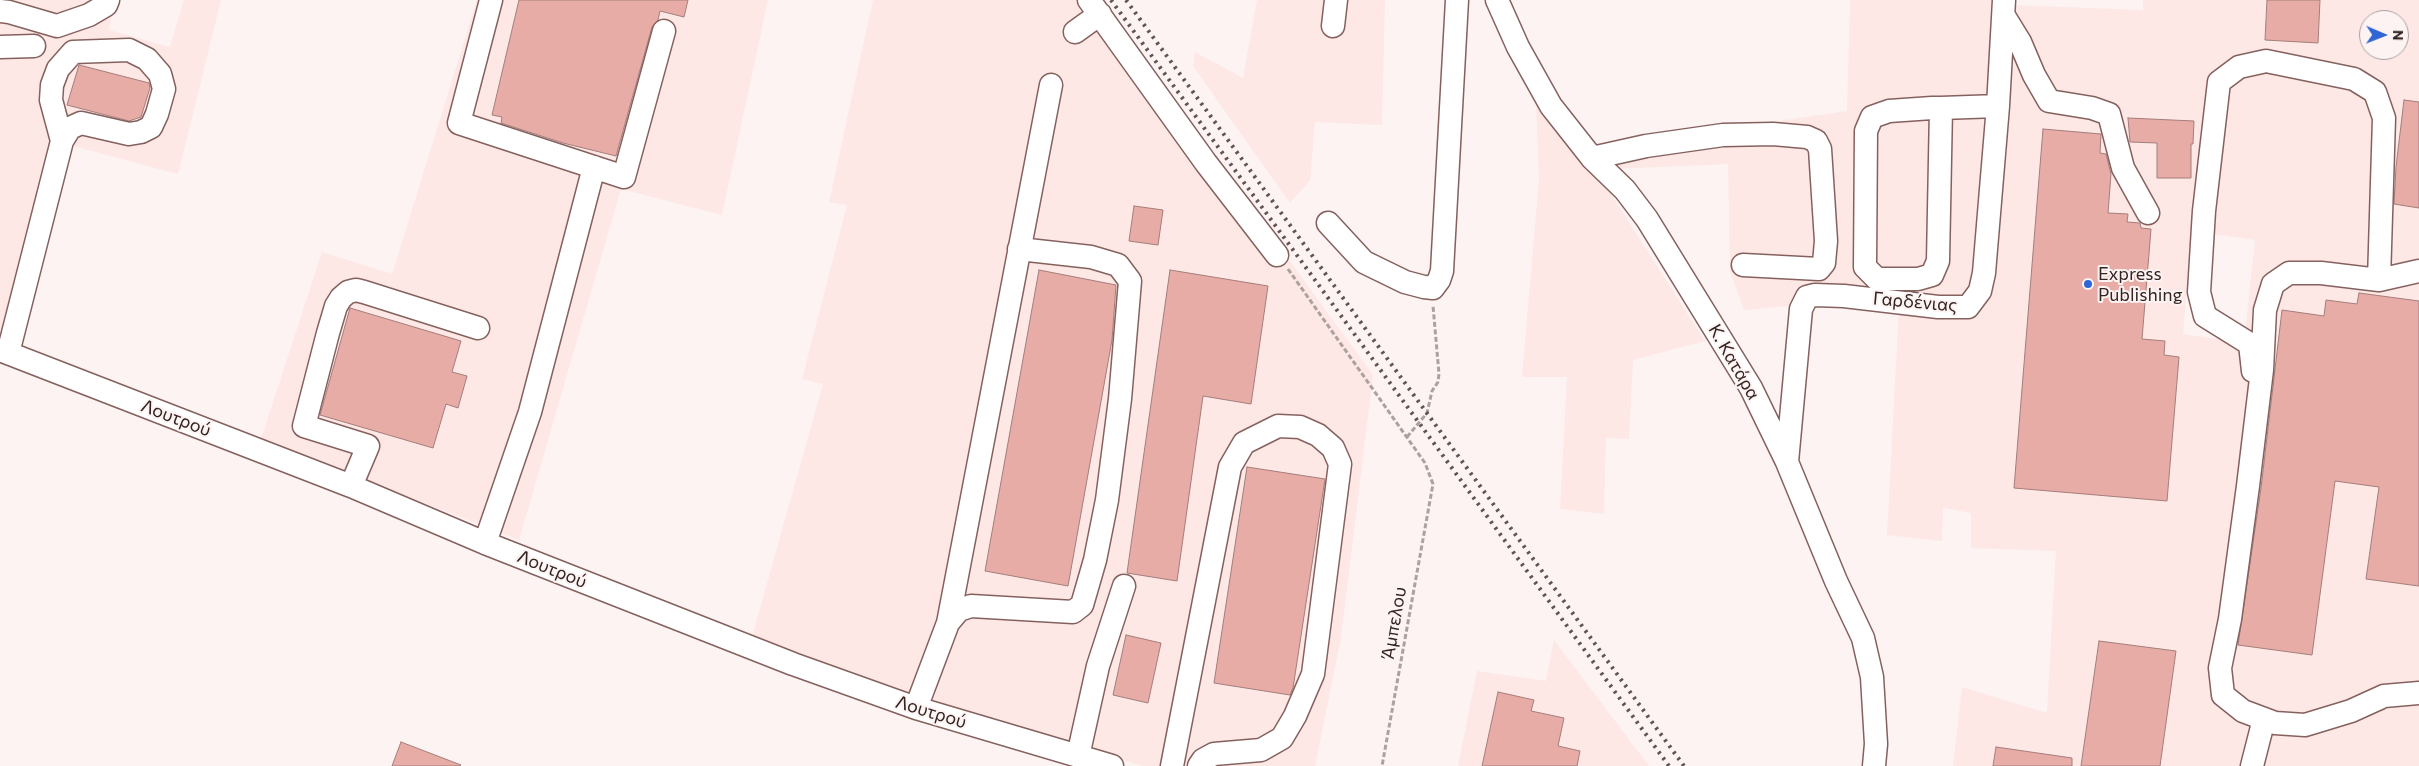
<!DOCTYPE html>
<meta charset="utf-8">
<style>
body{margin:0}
#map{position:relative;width:2419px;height:766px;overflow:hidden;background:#fcf3f2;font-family:Commissioner,sans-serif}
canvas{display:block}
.north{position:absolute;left:2359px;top:10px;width:50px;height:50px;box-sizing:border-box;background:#fcf3f2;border:1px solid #aca09f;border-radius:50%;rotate:91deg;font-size:14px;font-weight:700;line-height:20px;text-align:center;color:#332422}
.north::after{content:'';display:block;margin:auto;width:18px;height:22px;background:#2f65d4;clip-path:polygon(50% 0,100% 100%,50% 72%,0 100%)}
</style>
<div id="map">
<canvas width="2419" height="766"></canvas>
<div class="north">N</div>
</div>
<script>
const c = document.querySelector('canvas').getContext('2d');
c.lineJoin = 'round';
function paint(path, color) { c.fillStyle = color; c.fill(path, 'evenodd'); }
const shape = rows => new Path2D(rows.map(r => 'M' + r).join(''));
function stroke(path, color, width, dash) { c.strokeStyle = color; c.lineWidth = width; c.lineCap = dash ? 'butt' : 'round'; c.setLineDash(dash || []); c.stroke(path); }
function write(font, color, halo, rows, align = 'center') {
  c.font = font + ' Commissioner,sans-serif'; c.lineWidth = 4; c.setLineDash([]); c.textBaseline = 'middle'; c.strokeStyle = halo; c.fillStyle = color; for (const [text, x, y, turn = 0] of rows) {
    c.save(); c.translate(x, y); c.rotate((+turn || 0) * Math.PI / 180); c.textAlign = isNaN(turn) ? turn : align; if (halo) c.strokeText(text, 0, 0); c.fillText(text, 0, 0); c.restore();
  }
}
paint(shape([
 [0,0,115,0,109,30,170,47,184,0,221,0,178,174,69,145,0,343],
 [477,0,768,0,722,215,621,189,519,540,261,439,322,252,392,274],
 [873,0,1099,0,1373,375,1341,638,1315,766,1142,766,901,694,752,637,823,384,802,379,847,205,829,202],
 [1257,0,1385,0,1382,125,1315,122,1310,180,1290,203,1193,66,1195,52,1243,78],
 [1850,0,2010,0,2010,5,2143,10,2143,0,2419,0,2419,766,1953,766,1962,687,2047,713,2056,551,1971,548,1971,513,1943,508,1942,541,1887,535,1899,306,1846,301,1744,310,1730,271,1728,164,1614,169,1602,180,1705,341,1633,360,1629,439,1606,438,1604,514,1560,509,1567,377,1522,377,1539,179,1536,103,1556,97,1597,148,1847,111],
 [2369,20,2399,20,2399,50,2369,50],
 [2191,231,2255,240,2244,343,2183,334],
 [1554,640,1649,766,1458,766,1477,671,1546,681]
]), '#fde8e6');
const building = shape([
 [519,0,688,0,684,17,660,11,658,20,652,27,616,156,563,143,501,123,502,117,492,115,519,0],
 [2267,0,2320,0,2318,43,2265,40,2267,0],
 [79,65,149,83,150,88,141,117,129,121,67,105,79,65],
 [2404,100,2419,102,2419,208,2394,204,2396,167,2404,100],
 [2128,118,2194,121,2193,144,2191,144,2191,178,2157,178,2157,143,2130,142,2128,118],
 [2043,129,2101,134,2100,153,2106,154,2111,174,2108,213,2128,214,2127,222,2140,223,2141,228,2151,229,2142,339,2165,341,2164,355,2179,357,2167,501,2014,488,2043,129],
 [1134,206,1163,210,1158,245,1129,241,1134,206],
 [1039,270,1116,285,1112,340,1068,586,985,571,1039,270],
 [1170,270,1268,286,1251,404,1203,396,1177,581,1127,573,1170,270],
 [2359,293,2419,301,2419,586,2366,579,2379,487,2335,481,2312,655,2238,645,2261,488,2282,310,2324,316,2326,300,2357,304,2359,293],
 [350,308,461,341,452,372,467,376,458,408,446,404,433,448,320,415,350,308],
 [1247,467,1325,479,1293,688,1290,695,1214,683,1247,467],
 [1126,635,1161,643,1148,703,1113,695,1126,635],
 [2099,641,2176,651,2160,766,2081,766,2099,641],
 [1498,692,1534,700,1531,711,1564,718,1558,746,1580,751,1577,766,1482,766,1498,692],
 [401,742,461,765,460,766,392,766,401,742],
 [1996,747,2072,758,2072,766,1993,766,1996,747]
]);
paint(building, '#e8aca7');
stroke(building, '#a47e7b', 1);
const minor = shape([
 [491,0,459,123,624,177,664,31],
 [1089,0,1206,163,1277,255],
 [1497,0,1518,47,1551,106,1592,158,1625,190,1647,219,1751,388,1787,462,1836,581,1863,638,1872,677,1876,744,1874,766],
 [0,11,9,12,57,26,89,15,106,5,108,0],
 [2004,16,2020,42,2034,75,2049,101,2092,108,2109,114,2123,168,2148,213],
 [1333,26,1336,0],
 [1075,32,1100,14],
 [0,47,34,46],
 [1941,108,1938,261,1932,275,1918,279,1877,279,1865,267,1866,131,1872,117,1889,111,1932,108,1941,108,1998,106],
 [1592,158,1646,146,1723,135,1773,134,1807,137,1816,141,1820,149,1826,241,1824,263,1819,269,1743,265],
 [1328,223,1364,262,1405,282,1424,287,1433,288,1439,280,1442,271,1457,0],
 [2419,271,2379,280,2321,273,2289,273,2273,284,2265,310,2262,370,2248,486,2230,619,2220,668,2223,695,2243,711,2275,723,2305,725,2351,711,2384,696,2419,693],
 [0,350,351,486,485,543,793,664,916,708,1112,766],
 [8,353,62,141,70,128,81,123,129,134,141,132,151,127,157,114,164,89,160,74,147,59,129,50,73,52,58,69,52,85,51,100,62,141],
 [2253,371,2250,344,2205,316,2199,292,2204,211,2219,82,2239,67,2266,61,2354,79,2375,92,2384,118,2379,280],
 [1787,462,1801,309,1807,297,1815,295,1844,296,1938,307,1968,307,1980,291,1984,273,1998,106,2004,0],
 [351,486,368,446,304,426,328,333,336,306,341,298,348,292,356,290,364,292,478,328],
 [485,543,530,412,594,167],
 [948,623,1051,85],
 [916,708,948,623,959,610,971,606,1073,612,1082,605,1095,560,1107,500,1120,399,1130,281,1118,265,1091,257,1019,249],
 [1078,756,1098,666,1124,586],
 [1172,766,1230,467,1244,443,1278,426,1300,427,1318,435,1333,448,1340,464,1313,674,1295,716,1282,738,1261,750,1214,754,1203,760,1199,766],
 [2252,766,2264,719]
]);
stroke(minor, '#85615e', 25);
stroke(shape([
 [1288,269,1425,463,1433,484,1382,766],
 [1407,437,1427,413,1432,391,1438,382,1439,374,1433,306]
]), '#ada1a0', 3, [5, 2.5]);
stroke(minor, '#fff', 22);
stroke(shape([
 [1111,0,1669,766],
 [1126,0,1684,766]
]), '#605351', 4, [2.5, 5]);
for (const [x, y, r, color] of [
 [2088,284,5,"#2f65d4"]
]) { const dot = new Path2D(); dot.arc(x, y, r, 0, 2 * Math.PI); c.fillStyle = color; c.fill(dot); stroke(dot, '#fcf3f2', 2); }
write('18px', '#332422', '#fcf3f2', [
 ["Express",2098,274],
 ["Publishing",2098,295]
], 'left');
write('18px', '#332422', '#fcf3f2', [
 ["Γαρδένιας",1915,302,5],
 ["Κ. Κατάρα",1734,362,60],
 ["Λουτρού",176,418,21],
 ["Λουτρού",552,569,22],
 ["Άμπελου",1394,623,-80],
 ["Λουτρού",931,712,17]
]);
</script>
